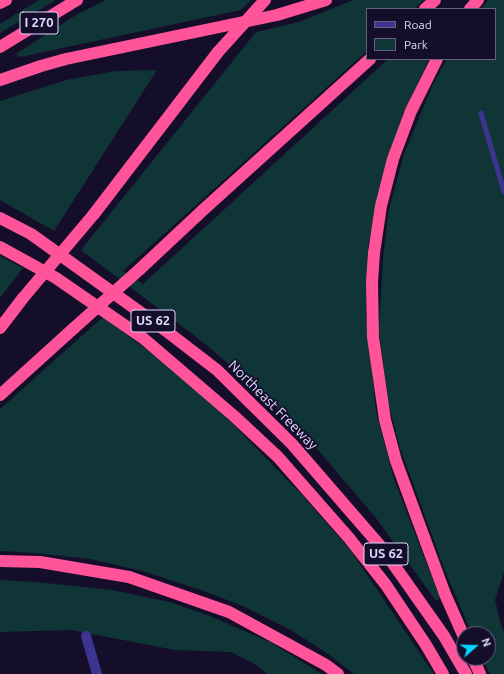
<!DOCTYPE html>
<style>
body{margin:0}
#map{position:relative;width:504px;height:674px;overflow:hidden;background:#150e2b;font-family:Ubuntu,sans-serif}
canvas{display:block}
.legend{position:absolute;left:366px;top:8px;width:130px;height:52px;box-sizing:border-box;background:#150e2b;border:1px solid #665f80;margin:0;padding:5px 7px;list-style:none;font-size:12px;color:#dfd8ff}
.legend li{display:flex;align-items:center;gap:8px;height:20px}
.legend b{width:20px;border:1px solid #665f80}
.north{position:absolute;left:456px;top:626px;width:40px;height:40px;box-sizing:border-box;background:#150e2b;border:1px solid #665f80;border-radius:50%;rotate:70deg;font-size:11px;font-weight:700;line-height:16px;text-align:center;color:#dfd8ff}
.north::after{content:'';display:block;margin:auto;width:14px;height:18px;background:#04d5ff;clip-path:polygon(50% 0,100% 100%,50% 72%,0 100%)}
</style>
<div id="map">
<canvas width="504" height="674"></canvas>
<ul class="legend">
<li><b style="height:5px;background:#3d348f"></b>Road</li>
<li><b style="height:11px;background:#103536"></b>Park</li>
</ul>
<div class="north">N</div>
</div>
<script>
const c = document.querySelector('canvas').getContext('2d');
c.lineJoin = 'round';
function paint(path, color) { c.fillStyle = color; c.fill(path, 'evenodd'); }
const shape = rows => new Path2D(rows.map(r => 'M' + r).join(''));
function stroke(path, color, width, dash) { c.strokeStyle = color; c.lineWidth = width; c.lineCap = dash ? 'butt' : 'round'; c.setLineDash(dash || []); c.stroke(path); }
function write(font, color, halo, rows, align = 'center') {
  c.font = font + ' Ubuntu,sans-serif'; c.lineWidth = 3.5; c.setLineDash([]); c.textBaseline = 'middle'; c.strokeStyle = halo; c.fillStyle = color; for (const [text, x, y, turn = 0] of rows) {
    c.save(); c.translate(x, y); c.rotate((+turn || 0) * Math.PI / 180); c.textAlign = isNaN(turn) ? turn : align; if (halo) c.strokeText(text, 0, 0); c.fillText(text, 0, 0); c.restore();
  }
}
paint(shape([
 [39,0,56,0,0,33,0,24],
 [106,0,251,0,241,10,20,57,16,54,76,15],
 [353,0,424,0,414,9,367,9,367,51,123,271,143,284,388,59,429,59,404,113,387,161,368,245,366,314,376,411,394,479,440,598,436,601,376,518,318,450,253,385,204,343,81,250,256,32,299,22],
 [488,0,504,0,504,572,495,600,501,625,504,632,504,674,490,674,485,664,483,658,488,658,488,634,472,634,445,571,400,448,388,402,379,331,383,257,389,209,404,154,433,84,447,59,495,59,495,9,481,9],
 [157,70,54,231,0,200,0,101,66,80,116,71],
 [0,256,23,268,0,298],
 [103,317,151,353,218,409,303,496,351,551,434,674,354,674,328,654,291,630,245,607,201,590,142,571,90,559,34,553,0,551,0,409],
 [0,580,36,582,112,590,170,602,210,616,270,642,322,674,268,674,255,664,231,652,175,650,71,630,0,632]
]), '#103536');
stroke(shape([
 [481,113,504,192]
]), '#3d348f', 5);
stroke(shape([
 [86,636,97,674]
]), '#3d348f', 10);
stroke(shape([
 [0,3,6,0],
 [425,9,435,0],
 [470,9,478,0],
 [0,47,77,0],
 [437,59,411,111,393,159,381,206,374,253,372,282,373,337,385,420,396,461,445,594,464,637],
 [0,80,41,66,66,59,277,15,326,0],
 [94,214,218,52],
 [0,218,31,234,165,330,217,370,292,444,382,548,444,636,466,674],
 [0,247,56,278,143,338,234,416,278,457,349,538,386,585,426,645,443,674],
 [140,269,203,210,370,59],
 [0,328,23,298],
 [0,395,74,328],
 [0,561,40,562,129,577,229,612,326,665,338,674],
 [473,658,480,674]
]), '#ff539a', 12);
stroke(shape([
 [218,52,265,0],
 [23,298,94,214],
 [74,328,140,269]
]), '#ff539a', 12);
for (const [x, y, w] of [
 [39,23,38],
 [153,321,44],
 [386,554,44]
]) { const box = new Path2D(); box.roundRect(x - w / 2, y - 11, w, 22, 3); c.fillStyle = '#150e2b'; c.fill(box); stroke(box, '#dfd8ff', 1); }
write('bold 13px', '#dfd8ff', null, [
 ["I 270",39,23],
 ["US 62",153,321],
 ["US 62",386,554]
]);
write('14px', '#dfd8ff', '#150e2b', [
 ["Northeast Freeway",273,405,45]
]);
</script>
